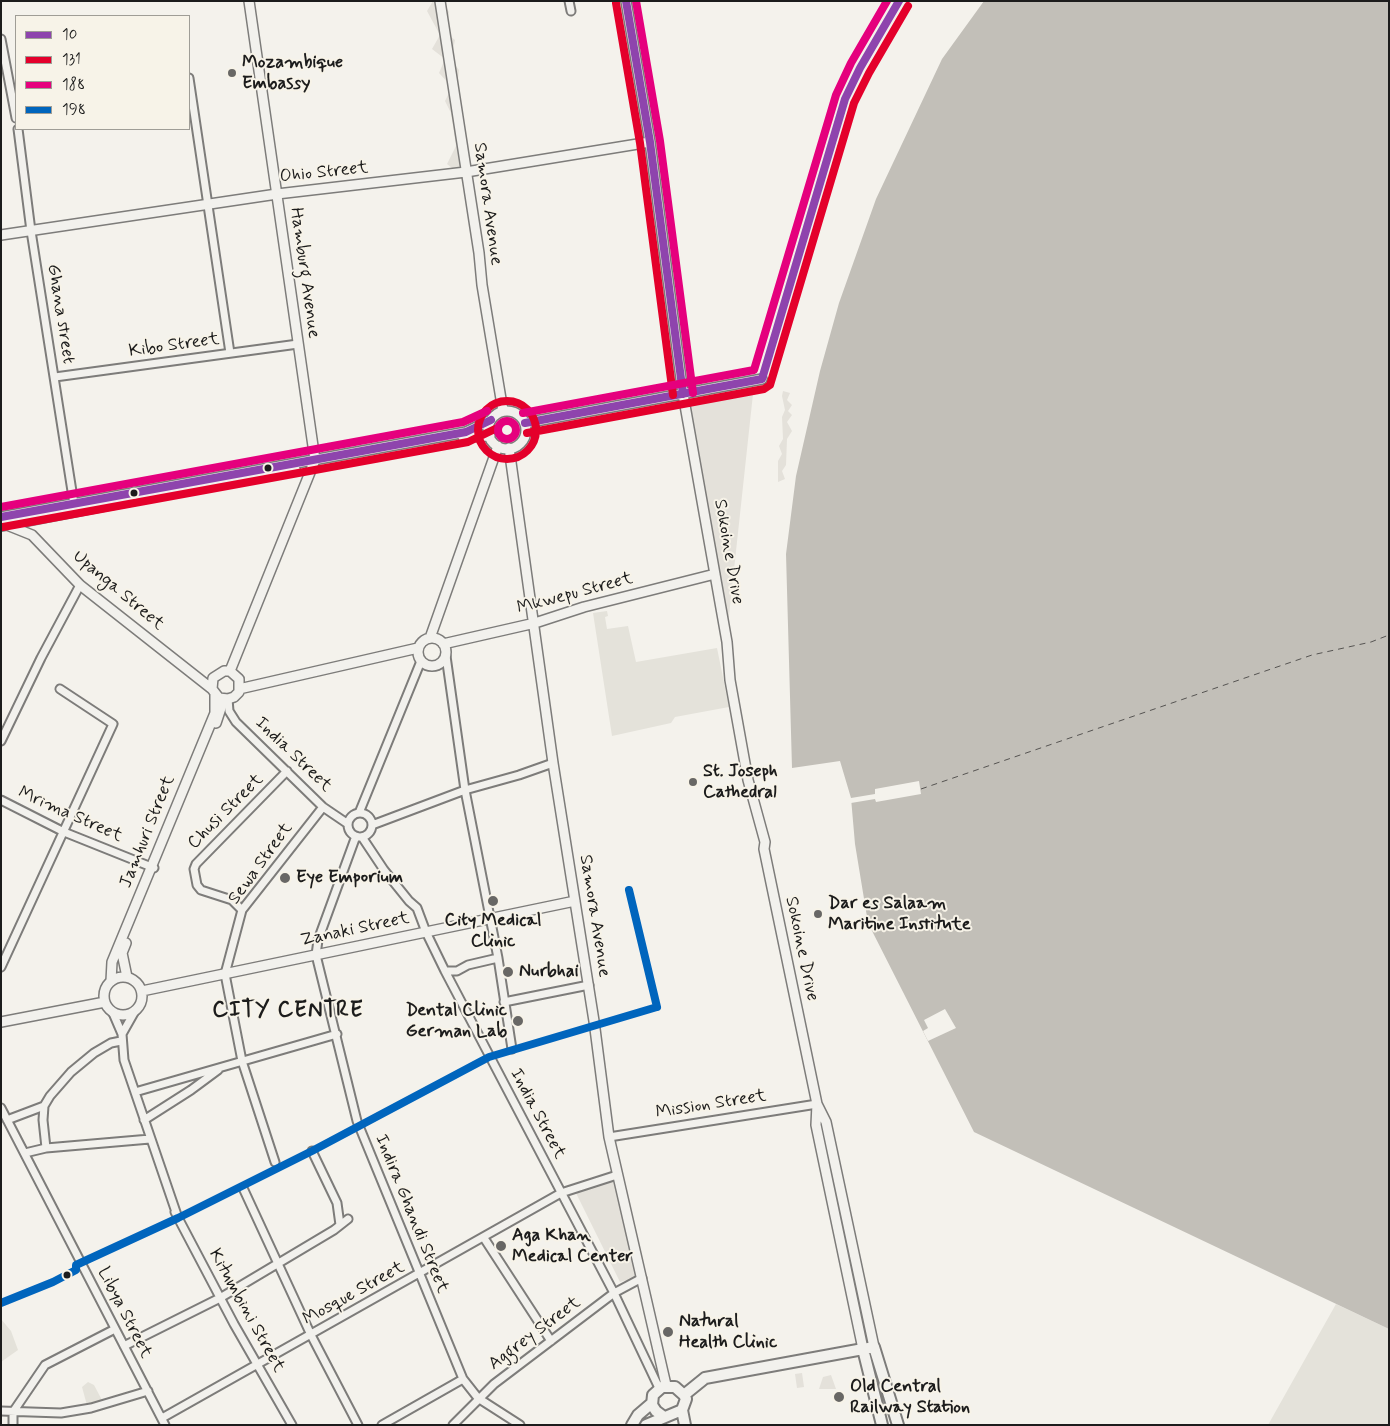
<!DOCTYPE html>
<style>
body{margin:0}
#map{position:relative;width:1390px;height:1426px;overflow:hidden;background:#f4f2ec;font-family:Mynerve,sans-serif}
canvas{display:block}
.frame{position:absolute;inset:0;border:2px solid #1c1c1c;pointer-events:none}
.legend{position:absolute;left:15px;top:15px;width:175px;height:115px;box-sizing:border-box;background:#f7f3e8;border:1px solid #9f9d96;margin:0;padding:6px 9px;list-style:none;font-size:15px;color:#1c1c1c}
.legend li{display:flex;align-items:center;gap:10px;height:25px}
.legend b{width:25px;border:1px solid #9f9d96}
</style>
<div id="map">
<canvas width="1390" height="1426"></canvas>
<div class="frame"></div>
<ul class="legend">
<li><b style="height:6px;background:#8e44ad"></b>10</li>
<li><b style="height:6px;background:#e4002b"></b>131</li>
<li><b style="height:6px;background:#e5007d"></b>188</li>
<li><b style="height:6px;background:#0065bd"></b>198</li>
</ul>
</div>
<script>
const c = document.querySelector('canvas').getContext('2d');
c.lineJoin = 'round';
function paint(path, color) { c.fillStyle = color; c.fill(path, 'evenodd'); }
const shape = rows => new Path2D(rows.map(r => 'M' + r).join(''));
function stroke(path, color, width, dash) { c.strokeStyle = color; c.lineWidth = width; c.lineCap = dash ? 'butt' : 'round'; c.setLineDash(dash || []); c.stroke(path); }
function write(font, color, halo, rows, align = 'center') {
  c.font = font + ' Mynerve,sans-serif'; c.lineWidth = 4; c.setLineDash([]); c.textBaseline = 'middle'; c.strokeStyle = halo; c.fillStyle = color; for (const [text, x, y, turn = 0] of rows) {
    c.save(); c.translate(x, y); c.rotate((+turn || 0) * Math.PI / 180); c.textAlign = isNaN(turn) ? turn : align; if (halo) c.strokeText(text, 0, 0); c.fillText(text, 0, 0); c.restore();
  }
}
paint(shape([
 [607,611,608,616,605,617,607,629,628,626,636,662,717,648,729,707,675,717,671,723,612,736,593,613],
 [1336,1304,1389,1329,1389,1425,1268,1425],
 [1,1319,11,1331,18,1350,1,1362],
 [88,1382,94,1385,103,1402,88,1409,82,1387]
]), '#e4e2da');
paint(shape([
 [433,1,442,1,449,12,446,33,455,40,451,60,459,70,457,89,461,99,457,113,464,120,462,148,470,164,457,172,447,164,456,146,451,113,445,101,452,87,439,73,445,59,432,49,440,35,427,11],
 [783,391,790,393,787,400,792,405,788,411,792,415,787,422,792,431,787,439,786,465,782,471,785,479,778,482,778,461,782,454,779,446,783,439,782,417,785,410,782,396],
 [753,394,728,625,687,403],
 [614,1179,637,1277,620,1282,575,1191],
 [802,1373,804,1387,797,1388,795,1374],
 [831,1375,836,1389,819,1389,823,1377]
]), '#e4e1da');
paint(shape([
 [984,1,1389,1,1389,1329,974,1132,868,923,855,844,851,798,840,761,792,768,786,554,796,476,820,371,839,303,876,199,942,59]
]), '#c2bfb8');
paint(shape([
 [919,781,921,794,876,802,875,799,851,803,851,798,875,794,875,789],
 [945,1009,956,1028,928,1041,923,1031,928,1028,924,1020]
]), '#f4f2ec');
stroke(shape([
 [921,789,1312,655,1371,642,1389,635]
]), '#565452', 1, [6, 5]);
const minor = shape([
 [569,1,571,11],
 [1,39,16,118],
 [189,78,230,353],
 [18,129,31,231,74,504],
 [55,377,298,344],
 [446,656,465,790,498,958,512,1049],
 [228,699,229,711,236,722,323,807,348,824],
 [1,741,41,658,80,585],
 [1,800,64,832,154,868],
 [359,813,421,661],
 '348 825a12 12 0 1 1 24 0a12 12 0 1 1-24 0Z',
 [372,825,465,790,519,775,553,763],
 [356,836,318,940,316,955,357,1121,463,1379,478,1398,520,1425],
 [362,837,384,870,409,901,417,908,426,932,445,971,614,1293,659,1388],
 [242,910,232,900,201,890,197,885,194,869,196,864,287,771],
 [1,967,113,724,60,689],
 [445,971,457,971,468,965,498,958],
 [504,1002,589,985],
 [113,1013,122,1034,124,1060,177,1215],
 [122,1034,135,1011],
 [135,1092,337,1034],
 [1,1108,165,1425],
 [7,1120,44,1106],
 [144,1120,191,1090,218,1070],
 [609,1137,817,1104],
 [46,1148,43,1120,44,1106,50,1096,71,1072,94,1053,111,1043,121,1041],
 [312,1151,337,1203,340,1225],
 [25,1153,46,1148,150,1139],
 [275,1162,242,1061,225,974,242,910,323,807],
 [243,1188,311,1335,358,1425],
 [175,1212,234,1324,292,1425],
 [484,1238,551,1341],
 [124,1346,220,1298,334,1230,348,1219],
 [1,1411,61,1413,91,1408,148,1391],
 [162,1418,561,1193,617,1175],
 [13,1425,13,1412,45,1365,115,1329],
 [382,1425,463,1379],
 [453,1425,494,1384,614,1293,642,1278]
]);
const tertiary = shape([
 [440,1,479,253,482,285,503,411],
 [626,1,650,142,683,394,727,642,730,680,748,780,765,842,764,849,817,1104,826,1122,874,1347],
 [1,235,277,194,466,172,650,142],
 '488 430a19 19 0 1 1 38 0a19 19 0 1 1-38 0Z',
 [525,423,762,379],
 [463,437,490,436],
 [509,448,553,763,594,1021,609,1137,666,1385],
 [1,517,466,432,491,420],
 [7,525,32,535,80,585,212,689,219,698,228,699,234,697,239,692,239,679,230,671,224,671,213,678,212,689],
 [1,526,295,469],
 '418 652a14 14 0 1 1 28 0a14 14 0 1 1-28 0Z',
 [430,638,498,446],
 [443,644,535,623,584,607,715,574],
 [230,671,315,460,249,1],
 [239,689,418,648],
 [216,723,224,699],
 [126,943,122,953,127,977],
 '104 996a19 19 0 1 1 38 0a19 19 0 1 1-38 0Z',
 [111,981,112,962,215,713,215,695],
 [142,991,575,901],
 [1,1022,105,1002],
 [817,1104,816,1125,863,1349]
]);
const secondary = shape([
 [863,1349,882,1425],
 [684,1395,705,1378,874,1347,898,1425],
 [682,1410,685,1425],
 [632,1425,638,1415,652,1403],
 [646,1425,682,1410,686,1399,684,1395,675,1387,662,1387,653,1395,652,1405,656,1411,664,1417]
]);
stroke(minor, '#7d7c7a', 11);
stroke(tertiary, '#7d7c7a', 12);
stroke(secondary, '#7d7c7a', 14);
stroke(minor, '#f2f1ed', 7);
stroke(tertiary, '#f2f1ed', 9);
stroke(secondary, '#f2f1ed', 10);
stroke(shape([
 [626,1,650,142,683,394],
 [525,423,762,379,845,99,860,68,899,1],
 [1,517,466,432,491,420]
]), '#8e44ad', 8);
stroke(shape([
 [616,3,640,143,673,395],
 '478 430a29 29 0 1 1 58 0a29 29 0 1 1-58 0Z',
 [527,433,764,389,770,385,854,103,869,73,908,6],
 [3,527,468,442,495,429]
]), '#e4002b', 8);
stroke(shape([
 [636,1,660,141,693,393],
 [523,413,754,370,836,95,851,63,887,1],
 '498 430a9 9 0 1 1 18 0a9 9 0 1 1-18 0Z',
 [1,507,463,422,487,411]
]), '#e5007d', 8);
stroke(shape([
 [629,890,657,1007],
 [1,1303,53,1282,76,1270,76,1265,178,1218,312,1151,489,1057,657,1007]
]), '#0065bd', 8);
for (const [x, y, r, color] of [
 [232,73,5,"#686765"],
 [268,468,4.5,"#1c1c1c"],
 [134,493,4.5,"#1c1c1c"],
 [693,782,5,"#686765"],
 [285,878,6,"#686765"],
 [493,901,6,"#686765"],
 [818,914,5,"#686765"],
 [508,972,6,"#686765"],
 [518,1021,6,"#686765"],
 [501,1246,6,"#686765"],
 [67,1275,4.5,"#1c1c1c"],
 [668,1332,6,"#686765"],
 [839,1397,6,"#686765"]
]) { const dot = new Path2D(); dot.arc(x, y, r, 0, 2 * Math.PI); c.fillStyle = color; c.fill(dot); stroke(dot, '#f7f3e8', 2); }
write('bold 18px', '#1c1c1c', '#f7f3e8', [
 ["Mozambique",242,63],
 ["Embassy",242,84],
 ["St. Joseph",703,772],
 ["Cathedral",703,793],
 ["Eye Emporium",296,878],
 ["Dar es Salaam",828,904],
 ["Maritine Institute",828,925],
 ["City Medical",493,921,"center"],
 ["Clinic",493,942,"center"],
 ["Nurbhai",519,972],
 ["Dental Clinic",507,1011,"right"],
 ["German Lab",507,1032,"right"],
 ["Aga Khan",512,1236],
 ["Medical Center",512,1257],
 ["Natural",679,1322],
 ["Health Clinic",679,1343],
 ["Old Central",850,1387],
 ["Railway Station",850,1408]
], 'left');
write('18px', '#1c1c1c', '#f7f3e8', [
 ["Ohio Street",324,173,-6],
 ["Samora Avenue",487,204,82],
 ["Hamburg Avenue",304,273,82],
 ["Ghana street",60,314,81],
 ["Kibo Street",174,346,-8],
 ["Sokoine Drive",728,552,80],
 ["Upanga Street",118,591,40],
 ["Mkwepu Street",575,594,-15],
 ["India Street",293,755,44],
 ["Chusi Street",226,812,-45],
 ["Mrima Street",70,815,24],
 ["Jamhuri Street",148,832,-68],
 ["Sewa Street",261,864,-54],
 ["Samora Avenue",594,916,81],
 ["Zanaki Street",355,930,-12],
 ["Sokoine Drive",801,949,78],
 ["Mission Street",711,1105,-9],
 ["India Street",537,1114,62],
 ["Indira Ghandi Street",411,1214,68],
 ["Mosque Street",354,1294,-29],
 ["Kitumbini Street",246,1311,61],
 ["Libya Street",124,1313,63],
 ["Aggrey Street",535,1334,-37]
]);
c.letterSpacing = '1px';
write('bold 22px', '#1c1c1c', '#f7f3e8', [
 ["CITY CENTRE",288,1011]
]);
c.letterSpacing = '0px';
</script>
